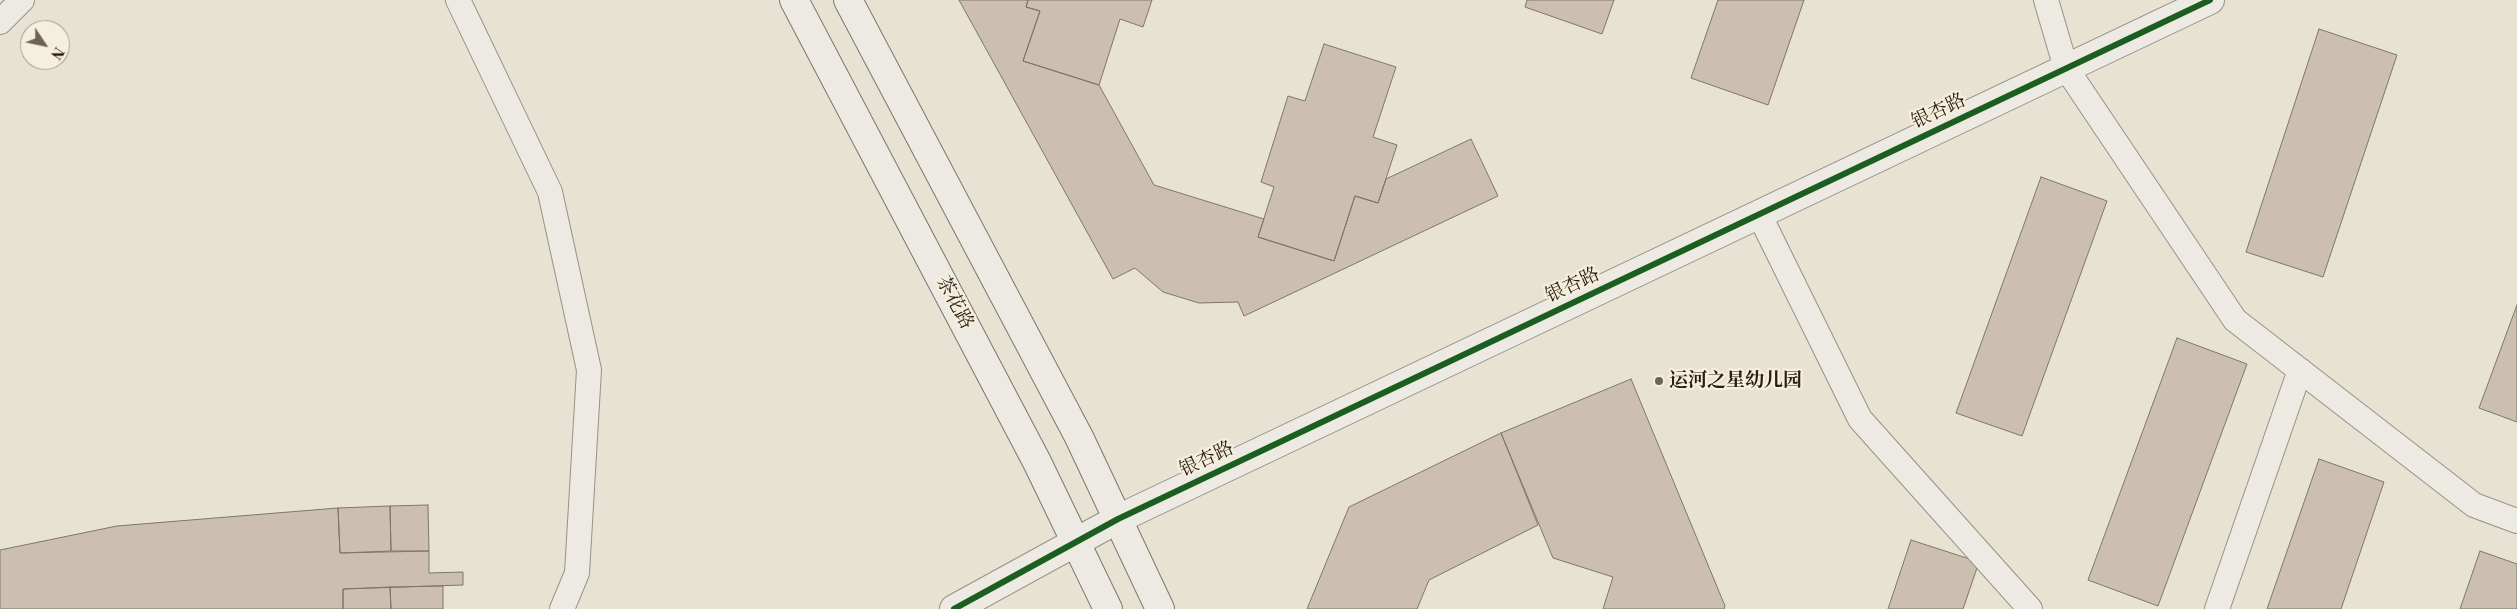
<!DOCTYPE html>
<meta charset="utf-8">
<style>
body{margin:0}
#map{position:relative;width:2517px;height:609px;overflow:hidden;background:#e8e2d3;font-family:"Libre Bodoni",serif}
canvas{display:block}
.north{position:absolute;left:20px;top:20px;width:50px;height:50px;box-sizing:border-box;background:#f5efdd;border:1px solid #a59a8b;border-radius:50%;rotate:124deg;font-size:14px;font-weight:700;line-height:20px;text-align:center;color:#2c1b11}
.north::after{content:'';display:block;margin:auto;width:18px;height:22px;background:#6e6155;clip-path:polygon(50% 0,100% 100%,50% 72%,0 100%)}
</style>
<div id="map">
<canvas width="2517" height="609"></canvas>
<div class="north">N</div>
</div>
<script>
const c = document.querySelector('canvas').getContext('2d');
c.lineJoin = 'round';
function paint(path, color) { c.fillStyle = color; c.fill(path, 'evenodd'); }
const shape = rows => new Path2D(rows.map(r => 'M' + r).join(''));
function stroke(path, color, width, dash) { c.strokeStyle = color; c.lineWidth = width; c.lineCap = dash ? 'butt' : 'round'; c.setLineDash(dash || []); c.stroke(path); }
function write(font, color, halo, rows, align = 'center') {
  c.font = font + ' "Libre Bodoni","Noto Serif SC",serif'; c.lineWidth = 4.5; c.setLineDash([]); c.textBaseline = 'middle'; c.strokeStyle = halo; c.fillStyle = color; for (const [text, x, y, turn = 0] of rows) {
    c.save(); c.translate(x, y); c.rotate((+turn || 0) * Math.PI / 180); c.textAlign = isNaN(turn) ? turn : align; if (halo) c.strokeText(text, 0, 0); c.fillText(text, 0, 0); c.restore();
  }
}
const building = shape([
 [959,0,1028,0,1026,7,1040,11,1023,61,1099,85,1154,185,1264,219,1258,237,1334,261,1355,196,1378,203,1386,179,1471,139,1498,196,1244,316,1238,302,1199,303,1163,292,1135,268,1113,279,959,0],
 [1028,0,1152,0,1143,27,1120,19,1099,85,1023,61,1040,11,1026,7,1028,0],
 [1527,0,1614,0,1602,34,1525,7,1527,0],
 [1718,0,1804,0,1768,105,1691,78,1718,0],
 [2319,29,2397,55,2323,277,2246,252,2319,29],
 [1324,44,1396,67,1373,137,1397,145,1378,203,1355,196,1334,261,1258,237,1274,187,1261,182,1288,96,1305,101,1324,44],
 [2041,177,2107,201,2022,436,1956,413,2041,177],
 [2517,305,2517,422,2479,408,2517,305],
 [2177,338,2247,364,2158,606,2088,580,2177,338],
 [1631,379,1725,606,1724,609,1603,609,1613,577,1553,558,1501,433,1631,379],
 [1501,433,1538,525,1429,580,1417,609,1307,609,1349,507,1501,433],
 [2319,459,2384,482,2341,609,2267,609,2319,459],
 [428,505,429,551,391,551,390,506,428,505],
 [390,506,391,551,340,553,338,508,390,506],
 [338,508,340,553,429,551,429,573,463,572,463,585,343,589,343,609,0,609,0,550,117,526,338,508],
 [1911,540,1979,562,1963,609,1888,609,1911,540],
 [2480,551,2517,564,2517,609,2460,609,2480,551],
 [443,586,443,609,391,609,390,587,443,586],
 [390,587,391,609,343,609,343,589,390,587]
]);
paint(building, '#ccbfb1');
stroke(building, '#7c766d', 1);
const service = shape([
 [458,0,550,192,589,370,577,573,562,609],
 [2046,0,2066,68,2235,320,2474,505,2517,521],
 [0,22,22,0],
 [1759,214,1860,419,2030,609],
 [2217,609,2300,370]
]);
const minor = shape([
 [954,609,1118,519,2210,0]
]);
const secondary = shape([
 [794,0,1037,462,1108,609],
 [848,0,1079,437,1160,609]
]);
stroke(service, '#979187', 26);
stroke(minor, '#979187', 30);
stroke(secondary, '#7c766d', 30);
stroke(service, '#eceae2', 24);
stroke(minor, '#eceae2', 28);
stroke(secondary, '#eceae2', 28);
stroke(shape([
 [954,609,1118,519,2210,0]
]), '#1b5e20', 6);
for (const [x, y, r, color] of [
 [1659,381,5,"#6e6155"]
]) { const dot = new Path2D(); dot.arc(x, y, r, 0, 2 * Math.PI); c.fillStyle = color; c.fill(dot); stroke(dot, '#f5efdd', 2); }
write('19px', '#2c1b11', '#f5efdd', [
 ["银杏路",1939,112,-25],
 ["银杏路",1573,286,-25],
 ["茶花路",954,303,62],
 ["银杏路",1207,460,-25]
]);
write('bold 19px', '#2c1b11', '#f5efdd', [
 ["运河之星幼儿园",1669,381]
], 'left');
</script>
